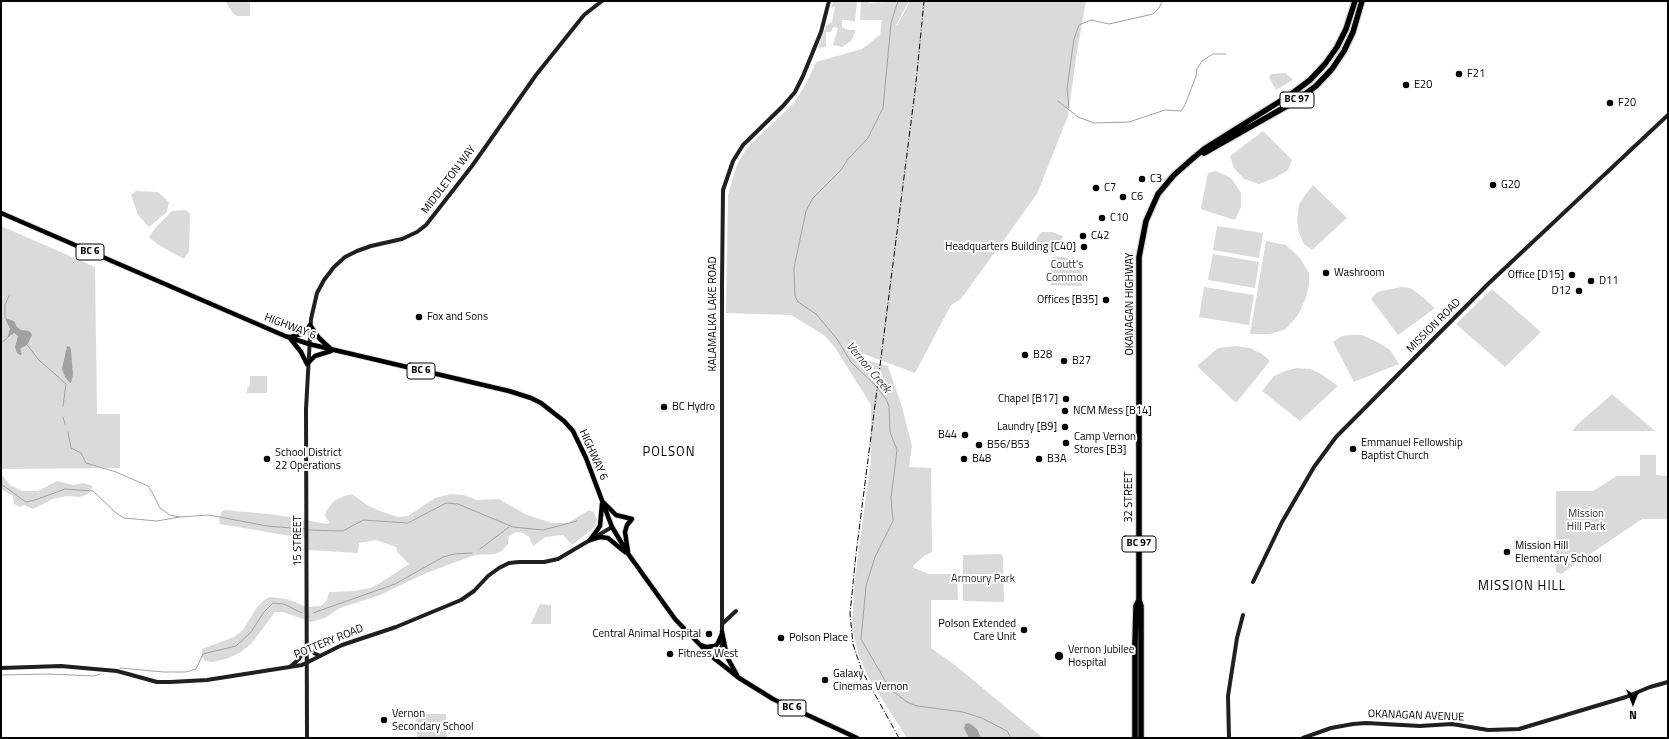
<!DOCTYPE html>
<style>
body{margin:0}
#map{position:relative;width:1669px;height:739px;overflow:hidden;background:#fff;font-family:"Titillium Web",sans-serif}
canvas{display:block}
.frame{position:absolute;inset:0;border:2px solid #000;pointer-events:none}
.north{position:absolute;left:1613px;top:683px;width:40px;height:40px;-webkit-text-stroke:3px #fff;paint-order:stroke;rotate:180deg;font-size:11px;font-weight:700;line-height:16px;text-align:center;color:#000}
.north::after{content:'';display:block;margin:auto;width:14px;height:18px;background:#000;clip-path:polygon(50% 0,100% 100%,50% 72%,0 100%)}
</style>
<div id="map">
<canvas width="1669" height="739"></canvas>
<div class="frame"></div>
<div class="north">N</div>
</div>
<script>
const c = document.querySelector('canvas').getContext('2d');
c.lineJoin = 'round';
function paint(path, color) { c.fillStyle = color; c.fill(path, 'evenodd'); }
const shape = rows => new Path2D(rows.map(r => 'M' + r).join(''));
function stroke(path, color, width, dash) { c.strokeStyle = color; c.lineWidth = width; c.lineCap = dash ? 'butt' : 'round'; c.setLineDash(dash || []); c.stroke(path); }
function write(font, color, halo, rows, align = 'center') {
  c.font = font + ' "Titillium Web",sans-serif'; c.lineWidth = 4; c.setLineDash([]); c.textBaseline = 'middle'; c.strokeStyle = halo; c.fillStyle = color; for (const [text, x, y, turn = 0] of rows) {
    c.save(); c.translate(x, y); c.rotate((+turn || 0) * Math.PI / 180); c.textAlign = isNaN(turn) ? turn : align; if (halo) c.strokeText(text, 0, 0); c.fillText(text, 0, 0); c.restore();
  }
}
paint(shape([
 [225,1,250,1,250,16,237,16,233,13],
 [833,1,857,1,855,22,847,20,842,20,842,27,848,30,856,30,851,41,842,47,833,45,838,28,833,27,831,32,826,32,826,47,818,48,826,26,832,22,835,6,831,8],
 [861,1,868,1,869,3,909,1,896,25,898,24,910,1,1086,1,1076,58,1068,116,1037,194,961,299,951,305,915,373,853,350,858,358,888,366,902,407,912,446,909,467,931,468,932,552,924,556,913,566,914,568,929,574,957,574,958,600,931,600,931,648,955,665,1043,738,907,738,868,677,858,653,852,629,854,585,871,460,871,405,836,349,824,335,791,315,726,313,728,195,737,165,747,148,794,103,807,82,816,62,862,49,881,34,880,35,882,20,860,20],
 [1286,73,1293,80,1276,90,1269,77,1271,74],
 [1263,131,1292,160,1288,170,1275,178,1259,184,1244,179,1234,168,1230,156],
 [1216,171,1231,178,1241,193,1241,207,1235,220,1203,210,1201,208,1208,173],
 [1313,185,1347,218,1312,250,1304,244,1299,233,1297,220,1299,205,1305,195],
 [136,191,158,192,169,202,167,212,149,227,138,215,131,195],
 [186,210,190,214,189,251,184,259,157,244,149,237,157,226,172,211],
 [1,226,95,267,97,414,120,414,120,468,1,469],
 [1217,226,1263,233,1259,258,1213,250],
 [1041,232,1052,232,1063,236,1055,254,1028,252],
 [1266,241,1286,245,1300,258,1309,273,1309,285,1306,298,1298,315,1286,329,1270,334,1250,334],
 [1213,254,1259,262,1255,288,1208,280],
 [1054,257,1060,257,1080,260,1083,267,1082,286,1051,285,1051,260],
 [1204,287,1254,295,1249,325,1199,317],
 [1401,287,1410,288,1420,295,1435,308,1398,335,1371,299,1377,292],
 [1492,289,1541,332,1505,367,1456,324],
 [1351,335,1362,335,1381,344,1390,350,1399,364,1354,382,1333,342,1342,336],
 [1236,346,1250,348,1262,354,1270,361,1236,403,1197,366,1218,348],
 [1297,368,1310,369,1321,374,1338,386,1300,421,1262,391,1274,376,1285,371],
 [250,376,267,376,267,393,247,393,247,389,250,385],
 [1612,394,1655,431,1572,431,1578,424],
 [1640,455,1656,455,1656,475,1668,476,1668,519,1642,519,1561,574,1556,572,1556,491,1593,491,1617,476,1640,476],
 [1,474,10,485,22,491,38,491,57,481,73,485,83,483,93,486,88,494,80,497,67,496,53,499,33,509,24,505,20,507,14,504,13,496,1,489],
 [352,494,367,505,380,511,398,517,408,516,435,498,451,494,464,495,477,500,499,499,525,514,552,523,568,523,589,510,594,512,597,520,595,527,572,545,563,535,546,537,533,546,529,537,523,533,516,532,509,536,508,544,502,551,495,554,475,555,426,573,380,595,340,608,325,618,311,622,283,612,275,612,252,643,241,652,229,658,213,662,205,661,202,657,202,649,234,637,243,630,257,607,263,601,269,597,287,599,307,607,321,606,327,600,329,592,355,591,370,588,380,583,409,564,397,552,396,547,376,540,359,543,358,553,308,550,308,537,291,536,220,524,219,519,222,511,225,510,278,515,327,524,329,522,325,516,326,511,334,501,344,496],
 [1001,554,1003,557,1004,602,963,601,963,555],
 [540,604,551,605,551,624,531,624],
 [416,714,446,714,447,738,417,738]
]), '#dadada');
paint(shape([
 [5,318,14,321,17,327,21,330,29,331,31,333,32,335,27,345,20,349,22,354,20,355,17,353,15,347,18,336,14,333,7,338,10,329],
 [67,346,70,347,71,351,73,374,71,383,69,382,65,377,62,369],
 [969,723,977,729,981,738,969,738,964,728,965,724]
]), '#a1a1a1');
stroke(shape([
 [898,1,891,23,883,108,868,138,849,158,840,171,813,198,806,211,794,268,795,296,798,302,816,314,837,339,851,362,876,386,886,399,889,406,890,432,897,450,891,498,893,521,875,557,866,586,861,639,890,689,907,702,917,706,963,712,982,718,1007,731,1011,738],
 [1058,101,1078,117,1094,123,1129,122,1165,110,1181,111,1185,105,1196,76,1197,69,1202,61,1213,54,1226,54],
 [1069,108,1067,89,1074,39,1079,25,1091,20,1109,24,1153,14,1159,8,1162,1],
 [5,318,5,305,9,296],
 [1,343,7,338],
 [27,345,39,360,66,384,63,406],
 [63,417,65,424],
 [68,432,71,448,81,453,86,463,116,472,148,486,152,492,160,508,170,515,179,517],
 [1,484,26,502,35,500,65,489,93,491,116,513,124,518,157,521,180,517,209,515,267,526,304,529],
 [307,530,343,531,363,520,408,523,446,503,458,504,513,527,543,530,577,521],
 [480,549,509,527],
 [313,613,395,584,443,557,454,554,472,553],
 [120,668,164,672,186,672,196,669,203,654,236,646,251,632,264,612,273,603,284,604,302,613],
 [1,675,47,674,94,676,100,674]
]), '#a1a1a1', 1);
const primary = shape([
 [1,213,285,336,309,344,509,391,531,398,541,403,564,421,573,431,586,458,612,527,629,555,675,619,710,655,739,678,773,699,857,738],
 [289,337,301,352,307,364,315,356,331,351],
 [291,337,304,333,310,325,319,338,332,350],
 [604,503,616,515,632,519,627,525,625,532,628,552],
 [590,540,600,537,608,538,625,552],
 [590,540,600,526,602,504],
 [722,632,727,657,737,675],
 [701,645,706,647,715,646,718,643,722,634]
]);
const highway = shape([
 [1204,153,1294,102,1316,86,1332,69,1344,51,1353,32,1362,1],
 [1135,738,1135,643,1136,606,1139,600],
 [1141,738,1141,606,1139,600,1139,257,1146,221,1158,194,1174,175,1191,160,1204,149,1290,95,1310,80,1325,64,1337,47,1346,29,1355,1]
]);
stroke(primary, '#dbdbdb', 6);
stroke(highway, '#dbdbdb', 8);
stroke(shape([
 [1253,582,1282,522,1314,467,1336,437,1488,284,1668,115],
 [722,624,736,611],
 [715,659,722,646,722,284,723,190,733,161,743,145,783,106,795,92,803,76,821,32,829,1],
 [291,666,299,659,306,647,310,651,320,656],
 [1,668,61,666,117,671,157,682,170,682,207,680,302,665,342,645,396,627,461,600,474,591,488,576,499,568,509,563,519,562,544,562,558,559,612,527],
 [307,738,306,409,311,319,317,293,324,280,334,267,345,257,357,251,371,246,402,239,417,232,426,225,472,166,536,75,584,15,602,1],
 [1229,738,1228,696,1237,638,1243,615],
 [1303,738,1331,728,1353,724,1366,723,1420,726,1452,724,1488,730,1519,729,1626,697,1650,687,1668,682]
]), '#202020', 4);
stroke(primary, '#000', 4.5);
stroke(highway, '#000', 5.5);
stroke(shape([
 [899,738,862,671,853,644,850,614,856,554,916,83,924,1]
]), '#000', 1, [6, 2, 1, 2]);
for (const [x, y, r, color] of [
 [1459,74,4,"#000"],
 [1406,85,4,"#000"],
 [1610,103,4,"#000"],
 [1142,179,4,"#000"],
 [1493,185,4,"#000"],
 [1096,188,4,"#000"],
 [1123,197,4,"#000"],
 [1102,218,4,"#000"],
 [1083,236,4,"#000"],
 [1084,247,4,"#000"],
 [1326,273,4,"#000"],
 [1572,275,4,"#000"],
 [1591,281,4,"#000"],
 [1579,291,4,"#000"],
 [1106,300,4,"#000"],
 [419,317,4,"#000"],
 [1025,355,4,"#000"],
 [1064,361,4,"#000"],
 [1066,399,4,"#000"],
 [664,407,4,"#000"],
 [1065,411,4,"#000"],
 [1065,427,4,"#000"],
 [965,435,4,"#000"],
 [1066,443,4,"#000"],
 [979,445,4,"#000"],
 [1353,449,4,"#000"],
 [267,459,4,"#000"],
 [964,459,4,"#000"],
 [1039,459,4,"#000"],
 [1507,552,4,"#000"],
 [1024,630,4,"#000"],
 [709,634,4,"#000"],
 [781,638,4,"#000"],
 [670,654,4,"#000"],
 [1059,656,5,"#000"],
 [825,680,4,"#000"],
 [384,720,4,"#000"]
]) { const dot = new Path2D(); dot.arc(x, y, r, 0, 2 * Math.PI); c.fillStyle = color; c.fill(dot); stroke(dot, '#fff', 1.5); }
for (const [x, y, w] of [
 [1297,100,34],
 [90,252,28],
 [421,371,28],
 [1139,544,34],
 [792,708,28]
]) { const box = new Path2D(); box.roundRect(x - w / 2, y - 8, w, 16, 3); c.fillStyle = '#fff'; c.fill(box); stroke(box, '#000', 1); }
write('bold 10px', '#000', null, [
 ["BC 97",1297,100],
 ["BC 6",90,252],
 ["BC 6",421,371],
 ["BC 97",1139,544],
 ["BC 6",792,708]
]);
write('11px', '#000', '#fff', [
 ["F21",1467,74],
 ["E20",1414,85],
 ["F20",1618,103],
 ["C3",1150,179],
 ["G20",1501,185],
 ["C7",1104,188],
 ["C6",1131,197],
 ["C10",1110,218],
 ["C42",1091,236],
 ["Headquarters Building [C40]",1076,247,"right"],
 ["Washroom",1334,273],
 ["Office [D15]",1564,275,"right"],
 ["D11",1599,281],
 ["D12",1571,291,"right"],
 ["Offices [B35]",1098,300,"right"],
 ["Fox and Sons",427,317],
 ["B28",1033,355],
 ["B27",1072,361],
 ["Chapel [B17]",1058,399,"right"],
 ["BC Hydro",672,407],
 ["NCM Mess [B14]",1073,411],
 ["Laundry [B9]",1057,427,"right"],
 ["B44",957,435,"right"],
 ["Camp Vernon",1074,437],
 ["Stores [B3]",1074,450],
 ["Emmanuel Fellowship",1361,443],
 ["Baptist Church",1361,456],
 ["B56/B53",987,445],
 ["School District",275,453],
 ["22 Operations",275,466],
 ["B48",972,459],
 ["B3A",1047,459],
 ["Mission Hill",1515,546],
 ["Elementary School",1515,559],
 ["Polson Extended",1016,624,"right"],
 ["Care Unit",1016,637,"right"],
 ["Central Animal Hospital",701,634,"right"],
 ["Polson Place",789,638],
 ["Vernon Jubilee",1068,650],
 ["Hospital",1068,663],
 ["Fitness West",678,654],
 ["Galaxy",833,674],
 ["Cinemas Vernon",833,687],
 ["Vernon",392,714],
 ["Secondary School",392,727]
], 'left');
write('11px', '#000', '#fff', [
 ["MIDDLETON WAY",449,180,-53],
 ["OKANAGAN HIGHWAY",1130,304,-90],
 ["KALAMALKA LAKE ROAD",713,314,-90],
 ["MISSION ROAD",1434,326,-45],
 ["HIGHWAY 6",290,327,21],
 ["HIGHWAY 6",593,455,66],
 ["32 STREET",1129,497,-90],
 ["15 STREET",298,541,-90],
 ["POTTERY ROAD",329,642,-22],
 ["OKANAGAN AVENUE",1416,716,2]
]);
write('11px', '#313131', '#fff', [
 ["Coutt's",1067,265],
 ["Common",1067,278],
 ["Mission",1586,514],
 ["Hill Park",1586,527],
 ["Armoury Park",983,579]
]);
write('italic 12px', '#424242', '#fff', [
 ["Vernon Creek",868,368,50]
]);
c.letterSpacing = '1px';
write('13px', '#000', '#fff', [
 ["POLSON",669,453],
 ["MISSION HILL",1522,587]
]);
c.letterSpacing = '0px';
</script>
